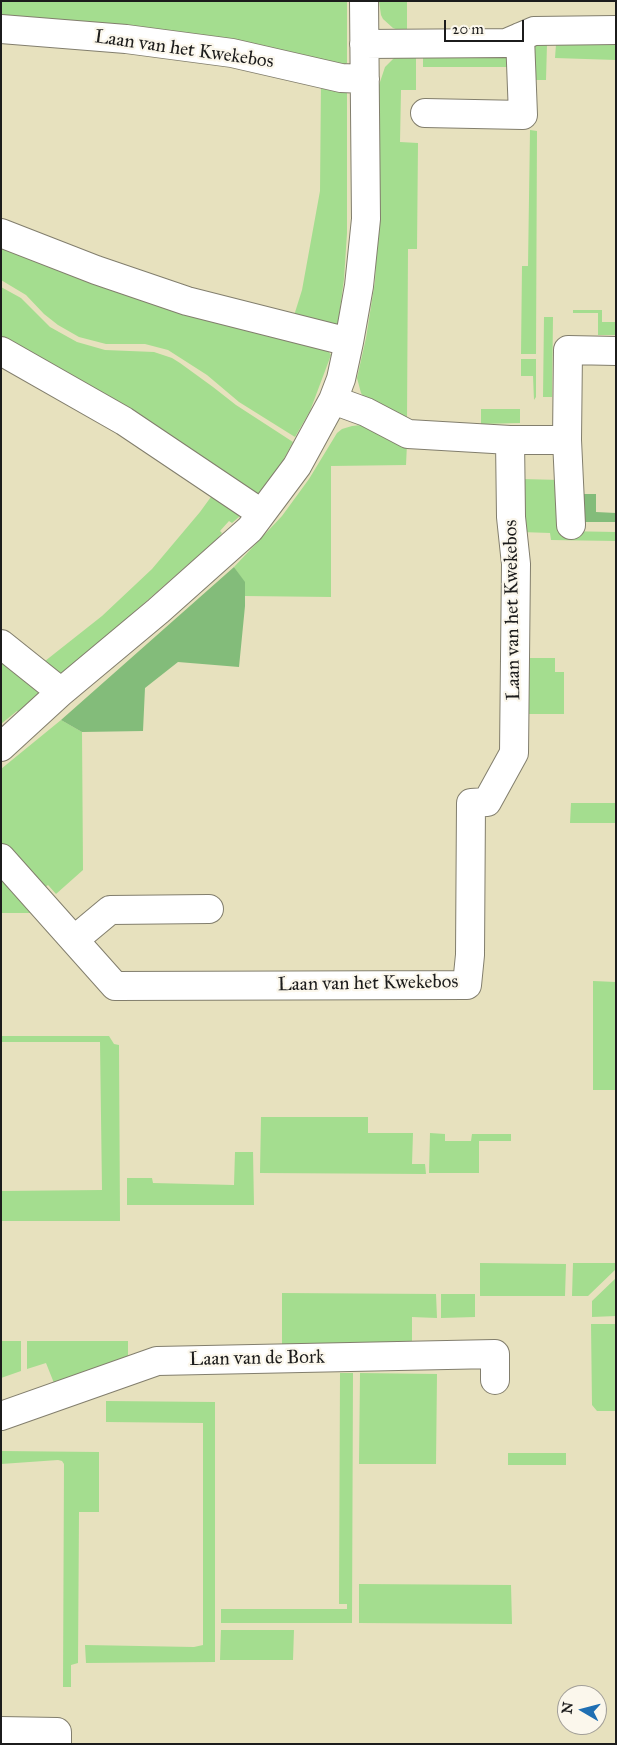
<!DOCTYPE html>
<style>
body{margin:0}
#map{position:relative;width:617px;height:1745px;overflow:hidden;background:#e7e1be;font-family:"IM FELL Great Primer",serif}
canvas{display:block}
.frame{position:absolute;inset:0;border:2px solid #1c1c1c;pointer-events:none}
.north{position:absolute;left:557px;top:1685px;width:50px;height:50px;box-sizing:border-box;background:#fbf7ec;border:1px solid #a29f99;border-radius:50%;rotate:278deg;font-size:14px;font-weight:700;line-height:20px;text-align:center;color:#1c1c1c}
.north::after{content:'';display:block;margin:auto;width:18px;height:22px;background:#1f6fb2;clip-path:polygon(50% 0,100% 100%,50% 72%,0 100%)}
.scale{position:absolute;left:444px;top:20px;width:80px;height:22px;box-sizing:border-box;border:2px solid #1c1c1c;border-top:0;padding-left:6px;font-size:15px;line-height:18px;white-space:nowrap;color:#1c1c1c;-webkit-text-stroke:4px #fbf7ec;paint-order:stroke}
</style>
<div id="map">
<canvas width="617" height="1745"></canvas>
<div class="frame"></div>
<div class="north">N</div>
<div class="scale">20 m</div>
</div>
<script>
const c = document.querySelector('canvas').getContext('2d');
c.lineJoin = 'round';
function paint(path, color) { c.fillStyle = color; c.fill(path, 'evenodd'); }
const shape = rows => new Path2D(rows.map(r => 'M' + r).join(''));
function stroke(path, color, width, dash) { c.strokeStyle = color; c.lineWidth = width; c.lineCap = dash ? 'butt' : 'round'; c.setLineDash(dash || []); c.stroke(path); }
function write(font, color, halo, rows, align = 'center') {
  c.font = font + ' "IM FELL Great Primer",serif'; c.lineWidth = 4.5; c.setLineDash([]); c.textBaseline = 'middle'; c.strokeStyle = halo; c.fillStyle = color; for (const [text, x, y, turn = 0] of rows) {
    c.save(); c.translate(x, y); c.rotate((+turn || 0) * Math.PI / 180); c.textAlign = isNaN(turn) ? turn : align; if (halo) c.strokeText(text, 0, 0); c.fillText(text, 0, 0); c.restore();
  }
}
paint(shape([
 [1,1,347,1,347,63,341,68,1,25],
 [379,1,407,1,407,33,393,28,383,19,381,15],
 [527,43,547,44,546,80,527,80],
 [556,44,616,44,616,60,555,58],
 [416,55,416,90,401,90,400,142,418,143,417,249,408,249,407,421,367,402,361,393,357,378,366,338,375,281,377,243,378,88,385,67,395,57],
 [423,55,511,55,512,91,507,91,507,67,423,67],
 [321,80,347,90,347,233,344,279,338,324,327,330,292,322,302,290,320,191],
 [530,130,537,131,536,354,521,354,522,266,528,266],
 [1,242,323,344,331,355,310,411,295,437,239,402,207,375,168,350,145,344,106,344,79,337,58,325,44,314,26,295,1,280],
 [1,287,21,298,50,327,77,342,105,350,154,352,172,358,180,363,213,387,236,405,293,442,280,466,257,495,1,343],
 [573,310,602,310,602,322,616,322,616,335,598,335,598,313,573,313],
 [544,317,553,317,552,397,543,397],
 [521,359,536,359,536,397,534,400,533,376,521,376],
 [481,409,520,409,520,423,481,424],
 [361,425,407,444,406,465,331,466,331,597,245,596,244,582,234,567,282,516,309,479,337,433,342,429,352,426],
 [521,479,561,480,561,531,616,532,616,541,551,540,550,533,521,532],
 [216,490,238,510,239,517,232,523,229,521,220,531,222,533,218,538,64,674,54,674,40,665,102,616,152,569,200,512],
 [1,652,42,691,19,713,17,711,1,724],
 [527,658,555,658,555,672,564,672,564,714,527,714],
 [61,720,82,732,83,870,56,894,48,885,40,891,1,843,1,769],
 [571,803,616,803,616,823,570,823],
 [1,876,33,913,1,913],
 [593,981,616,982,616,1090,593,1090],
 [1,1036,109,1036,114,1044,119,1045,120,1221,1,1221,1,1191,102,1190,100,1042,1,1042],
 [261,1117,368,1117,368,1133,413,1133,412,1164,425,1164,426,1174,260,1173],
 [430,1133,445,1134,445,1141,471,1141,472,1134,511,1134,511,1141,479,1141,479,1173,429,1173],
 [235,1152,253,1152,254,1205,127,1205,127,1178,152,1178,153,1183,234,1185],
 [480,1263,566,1264,565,1296,480,1296],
 [573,1263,616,1263,616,1269,588,1296,572,1296],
 [616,1278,616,1316,592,1317,592,1301],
 [282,1293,436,1294,437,1318,412,1317,412,1343,282,1345],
 [441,1294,475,1294,475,1317,441,1318],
 [591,1324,616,1324,616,1411,597,1411,592,1405],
 [1,1341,21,1341,21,1371,1,1378],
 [27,1341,128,1341,128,1363,56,1388,46,1363,27,1369],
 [340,1373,353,1373,352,1623,221,1623,221,1609,347,1609,347,1604,339,1604],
 [360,1373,437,1374,436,1464,359,1464],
 [106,1401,215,1402,215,1662,86,1663,85,1645,194,1647,203,1645,203,1423,106,1422],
 [1,1451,99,1452,99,1512,79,1512,78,1663,71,1665,71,1687,63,1687,64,1464,62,1461,58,1460,1,1464],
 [508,1453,566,1453,566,1465,508,1465],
 [359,1584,511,1585,512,1624,359,1623],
 [221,1630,294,1630,293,1660,220,1660]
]), '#a4dd8f');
paint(shape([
 [583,494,596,494,596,512,616,513,616,522,583,522],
 [234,567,245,582,245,606,239,667,178,662,145,688,143,731,82,732,61,720]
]), '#83bc7a');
const minor = shape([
 [1,29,126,39,232,53,341,78,365,79],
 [364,44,506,43,534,31,616,30],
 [425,113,523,115,520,37],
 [1,233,96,270,187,301,349,342],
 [1,351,124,421,261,513],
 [333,400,366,412,408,434,510,440],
 [567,440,571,525],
 [1,644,61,692],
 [1,747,61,692,158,611,250,529,297,466,333,400,341,379,349,342,359,286,366,219,364,1],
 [1,858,115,986,467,985,470,955,471,803,487,802,514,753,516,564,511,517,510,440,567,440,568,350,616,351],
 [74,940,110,910,209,909],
 [1,1416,157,1361,495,1354,495,1380],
 [1,1731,57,1732,57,1744]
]);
stroke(minor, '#827e6d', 30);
stroke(minor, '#fff', 28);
write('19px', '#1c1c1c', '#fbf7ec', [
 ["Laan van het Kwekebos",184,50,8],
 ["Laan van het Kwekebos",513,610,-91],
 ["Laan van het Kwekebos",368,984,-1],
 ["Laan van de Bork",257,1359,-1]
]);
</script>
